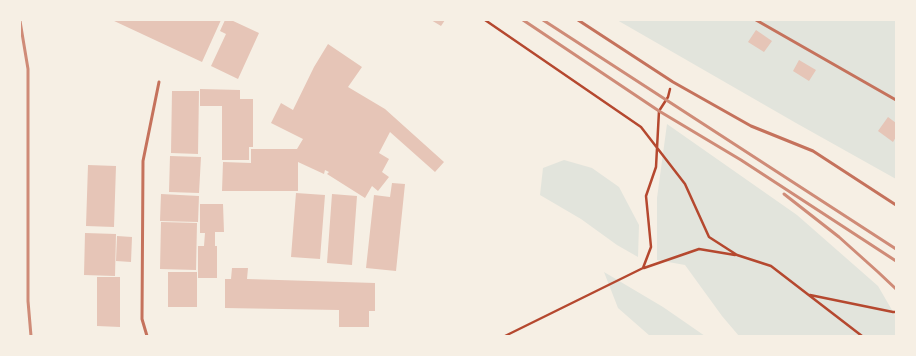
<!DOCTYPE html>
<style>
body{margin:0}
#map{position:relative;width:916px;height:356px;overflow:hidden;background:#f6efe4;font-family:Lora,serif}
canvas{display:block}
.frame{position:absolute;inset:0;border:21px solid #f6efe4;pointer-events:none}
</style>
<div id="map">
<canvas width="916" height="356"></canvas>
<div class="frame"></div>
</div>
<script>
const c = document.querySelector('canvas').getContext('2d');
c.lineJoin = 'round';
function paint(path, color) { c.fillStyle = color; c.fill(path, 'evenodd'); }
const shape = rows => new Path2D(rows.map(r => 'M' + r).join(''));
function stroke(path, color, width, dash) { c.strokeStyle = color; c.lineWidth = width; c.lineCap = dash ? 'butt' : 'round'; c.setLineDash(dash || []); c.stroke(path); }
paint(shape([
 [617,20,896,20,896,179,796,123],
 [667,124,797,215,878,286,896,317,896,336,739,336,722,316,685,265,657,260,657,198],
 [564,160,592,168,619,187,639,225,638,257,617,245,581,219,540,195,543,168],
 [604,272,663,307,705,336,650,336,618,308]
]), '#e2e4dc');
paint(shape([
 [112,20,221,20,202,62],
 [225,20,231,20,259,33,238,79,211,66,226,34,220,31],
 [431,20,445,20,441,26],
 [756,30,772,41,764,52,748,42],
 [328,44,362,67,348,87,385,109,444,162,435,172,390,132,379,153,389,159,382,172,389,177,378,191,372,186,365,198,327,174,329,172,325,170,324,174,298,162,298,191,222,191,223,162,251,163,251,149,297,149,303,139,271,123,281,103,293,110,314,67],
 [799,60,816,70,809,81,793,71],
 [200,89,240,90,240,99,253,99,253,147,249,147,249,160,222,160,222,106,200,106],
 [172,91,199,91,198,154,171,153],
 [888,117,896,123,896,137,893,142,878,131],
 [170,156,201,157,199,193,169,192],
 [88,165,116,166,114,227,86,226],
 [392,183,405,184,396,271,366,268,374,195,390,197],
 [296,193,325,195,320,259,291,257],
 [161,194,199,196,198,222,160,221],
 [332,194,357,196,352,265,327,263],
 [200,204,223,204,224,232,215,232,215,246,217,246,217,278,198,278,198,246,204,246,205,233,200,233],
 [161,222,197,223,196,270,160,269],
 [85,233,116,234,115,276,84,275],
 [117,236,132,237,131,262,116,261],
 [232,268,248,268,247,279,375,283,375,311,369,311,369,327,339,327,339,310,225,308,225,279,231,279],
 [168,272,197,272,197,307,168,307],
 [97,277,120,277,120,327,97,326]
]), '#e6c5b7');
stroke(shape([
 [485,20,641,127,685,184,709,237,737,255,771,266,862,336],
 [644,268,699,249,735,255],
 [810,295,893,312,896,312],
 [505,336,643,268,651,247,646,196,656,167,659,111,668,97,670,89]
]), '#b5482f', 2.5);
stroke(shape([
 [578,20,673,82,751,126,813,151,896,205],
 [756,20,896,100],
 [147,336,142,319,143,161,159,82]
]), '#c5725c', 3);
stroke(shape([
 [523,20,659,111,741,160,896,261],
 [543,20,896,249],
 [20,21,28,69,28,301,31,336],
 [784,194,839,237,878,272,896,289]
]), '#cf8b77', 3);
</script>
